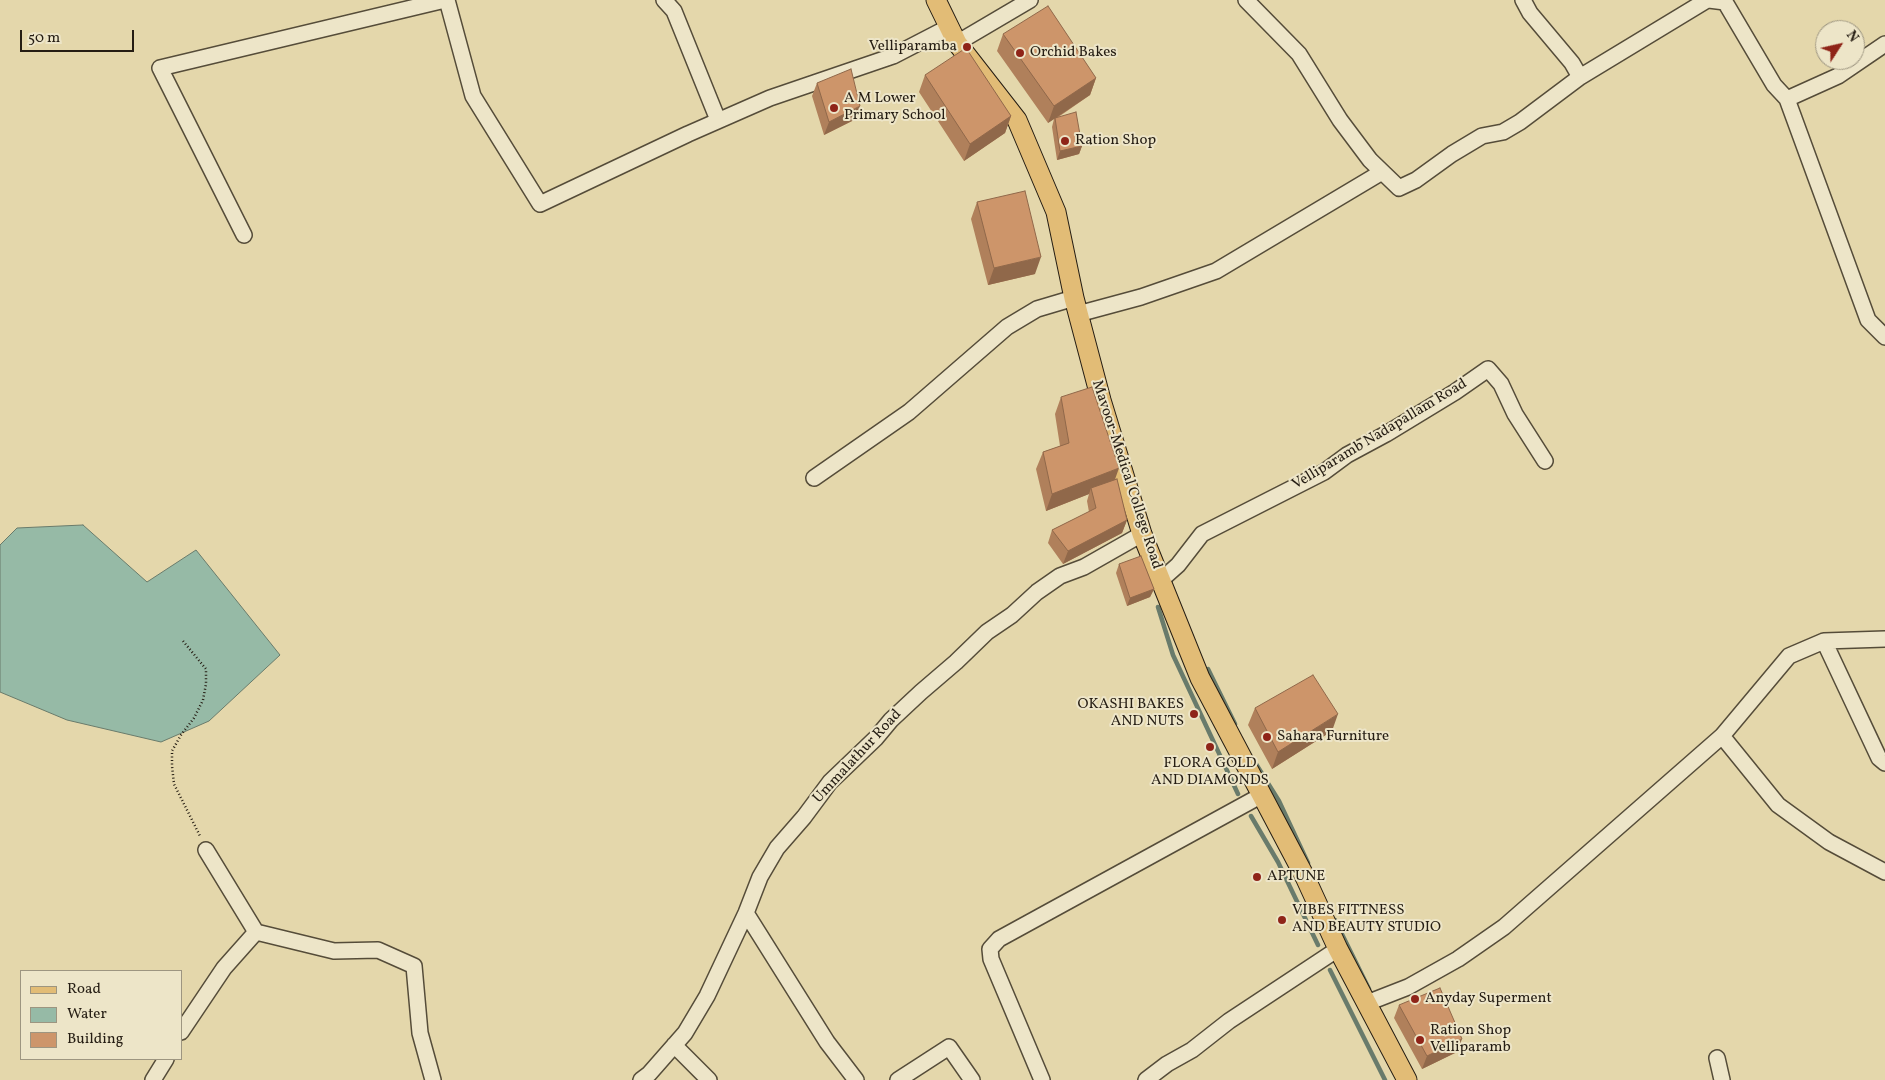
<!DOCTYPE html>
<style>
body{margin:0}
#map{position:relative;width:1885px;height:1080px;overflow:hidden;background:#e4d7ab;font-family:Vollkorn,serif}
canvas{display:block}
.legend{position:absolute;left:20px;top:970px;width:162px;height:90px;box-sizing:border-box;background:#ede5c8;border:1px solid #9d9580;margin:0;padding:6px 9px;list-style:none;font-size:15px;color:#251d13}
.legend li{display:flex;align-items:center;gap:10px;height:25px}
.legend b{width:25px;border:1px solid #9d9580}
.north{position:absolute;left:1815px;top:20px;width:50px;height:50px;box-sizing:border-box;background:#ede5c8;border:1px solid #9d9580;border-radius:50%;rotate:55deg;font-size:14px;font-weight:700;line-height:20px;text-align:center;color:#251d13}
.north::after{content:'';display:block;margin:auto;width:18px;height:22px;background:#8f2418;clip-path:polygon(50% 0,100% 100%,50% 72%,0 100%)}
.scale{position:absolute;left:20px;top:30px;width:114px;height:22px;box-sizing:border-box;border:2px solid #251d13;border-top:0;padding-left:6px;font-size:15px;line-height:18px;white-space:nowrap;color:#251d13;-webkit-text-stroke:4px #ede5c8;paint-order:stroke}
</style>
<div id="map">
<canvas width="1885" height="1080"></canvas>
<ul class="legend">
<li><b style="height:6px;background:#e2bc76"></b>Road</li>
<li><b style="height:14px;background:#96baa6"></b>Water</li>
<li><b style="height:14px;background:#cd956a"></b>Building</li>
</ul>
<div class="north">N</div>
<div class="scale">50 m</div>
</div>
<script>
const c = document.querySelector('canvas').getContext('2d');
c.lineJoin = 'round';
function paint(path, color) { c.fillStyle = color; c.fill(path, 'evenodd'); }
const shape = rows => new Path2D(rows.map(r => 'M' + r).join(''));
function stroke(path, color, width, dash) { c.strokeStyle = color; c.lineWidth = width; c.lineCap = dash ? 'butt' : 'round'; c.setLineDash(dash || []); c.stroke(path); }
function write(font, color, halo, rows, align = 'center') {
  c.font = font + ' Vollkorn,serif'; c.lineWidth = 4; c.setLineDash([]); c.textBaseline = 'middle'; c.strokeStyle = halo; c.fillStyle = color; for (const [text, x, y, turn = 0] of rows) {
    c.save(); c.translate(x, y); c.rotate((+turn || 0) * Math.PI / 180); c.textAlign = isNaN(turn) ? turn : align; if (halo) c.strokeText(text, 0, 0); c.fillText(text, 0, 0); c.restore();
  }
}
const water = shape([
 [83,525,147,582,196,550,280,655,209,721,161,742,67,720,0,692,0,545,17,528,83,525]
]);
paint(water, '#96baa6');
stroke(water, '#697b6b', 1);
stroke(shape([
 [1158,607,1173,655,1238,794],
 [1208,669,1235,724],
 [1256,764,1279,801,1308,863],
 [1251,816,1278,862,1318,945],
 [1335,920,1369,989],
 [1330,970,1385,1080]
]), '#697b6b', 4.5);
const minor = shape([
 [447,0,473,96,540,204,688,134,770,98,893,56,949,27],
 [664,0,674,11,718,120],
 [1246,0,1299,54,1340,120,1370,160,1399,188,1416,180,1452,154,1482,136,1503,132,1520,122,1580,77,1572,63,1530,13,1523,0],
 [1709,0,1725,2,1774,85,1787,99,1838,76,1885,44],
 [957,43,1030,0],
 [1580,77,1707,0],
 [1787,99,1868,320,1885,337],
 [244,235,160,68,445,0],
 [1078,314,1141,297,1216,271,1382,172],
 [814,478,909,412,1007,327,1037,309,1074,298],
 [1160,581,1178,565,1202,534,1324,472,1347,455,1386,434,1455,392,1488,369,1501,384,1515,414,1545,461],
 [1824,641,1879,758,1885,763],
 [1722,736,1778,805,1829,842,1885,872],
 [206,850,256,932],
 [746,913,827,1042,856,1080],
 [1367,1003,1408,987,1458,959,1504,927,1722,736,1789,656,1824,641,1885,639],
 [181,1032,224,968,256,932,334,951,378,950,414,966,420,1033,433,1080],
 [674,1045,709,1080],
 [1717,1058,1722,1080],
 [153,1080,166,1059],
 [641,1080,649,1074,685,1033,707,996,746,913,760,877,777,848,804,817,830,782,876,738,891,720,921,692,956,662,987,632,1012,615,1037,592,1060,576,1084,567,1142,534],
 [898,1080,949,1047,972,1080],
 [1042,1080,991,959,990,949,999,939,1262,795],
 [1146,1080,1167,1064,1192,1050,1229,1021,1338,949]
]);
const major = shape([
 [936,0,957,43,1017,120,1056,212,1074,298,1101,400,1142,534,1200,678,1305,877,1338,949,1407,1080]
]);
stroke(minor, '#554c39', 18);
stroke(major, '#251d13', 21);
stroke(shape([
 [183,641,206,669,206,684,203,700,194,718,181,735,172,751,172,766,174,784,200,836]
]), '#251d13', 2.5, [1, 2.5]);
stroke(minor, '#ede5c8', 15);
stroke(major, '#e2bc76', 19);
paint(shape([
 [1003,34,1096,78,1090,95,1057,118,1082,146,1079,154,1057,160,1052,127,1054,119,1048,123,997,51],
 [925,75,1011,116,1005,133,964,161,919,92],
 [817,83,856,119,824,135,812,96],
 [977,202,1035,274,988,285,971,219],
 [1061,397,1115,480,1127,520,1122,533,1063,564,1048,543,1052,530,1089,512,1087,501,1089,494,1046,511,1036,469,1043,452,1060,446,1055,414],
 [1119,564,1154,589,1150,597,1127,606,1116,573],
 [1255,708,1332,731,1272,769,1248,725],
 [1399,1005,1457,1052,1422,1069,1394,1018]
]), '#b0805b');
paint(shape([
 [1096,78,1090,95,1048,123,1054,106],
 [860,106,856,119,824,135,829,122],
 [1011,116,1005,133,964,161,970,144],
 [1082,146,1079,154,1057,160,1060,151],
 [1041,257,1035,274,988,285,994,268],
 [1119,468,1113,485,1091,488,1089,494,1046,511,1052,494],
 [1127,520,1122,533,1063,564,1068,551],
 [1154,589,1150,597,1127,606,1130,598],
 [1338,714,1332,731,1272,769,1278,752],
 [1462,1039,1457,1052,1422,1069,1427,1056]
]), '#90684a');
const building = shape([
 [1048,6,1096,78,1054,106,1003,34,1048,6],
 [966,48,1011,116,970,144,925,75,966,48],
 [851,69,860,106,829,122,817,83,851,69],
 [1076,112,1082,146,1060,151,1055,118,1076,112],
 [1025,191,1041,257,994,268,977,202,1025,191],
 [1092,387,1119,468,1052,494,1043,452,1069,443,1061,397,1092,387],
 [1117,479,1127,520,1068,551,1052,530,1096,508,1091,488,1117,479],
 [1141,556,1154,589,1130,598,1119,564,1141,556],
 [1313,675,1338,714,1278,752,1255,708,1313,675],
 [1440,988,1462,1039,1427,1056,1399,1005,1440,988]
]);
paint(building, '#cd956a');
stroke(building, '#90684a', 1);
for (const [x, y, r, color] of [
 [967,47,5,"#8f2418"],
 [1020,53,5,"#8f2418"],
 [834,108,5,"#8f2418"],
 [1065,141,5,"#8f2418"],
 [1194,714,5,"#8f2418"],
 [1267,737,5,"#8f2418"],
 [1210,747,5,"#8f2418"],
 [1257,877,5,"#8f2418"],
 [1282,920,5,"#8f2418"],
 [1415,999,5,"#8f2418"],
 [1420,1040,5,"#8f2418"]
]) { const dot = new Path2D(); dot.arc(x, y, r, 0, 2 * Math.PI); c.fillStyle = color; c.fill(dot); stroke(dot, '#ede5c8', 2); }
write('15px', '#251d13', '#ede5c8', [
 ["Velliparamba",957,47,"right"],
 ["Orchid Bakes",1030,53],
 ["A M Lower",844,99],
 ["Primary School",844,116],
 ["Ration Shop",1075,141],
 ["OKASHI BAKES",1184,705,"right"],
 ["AND NUTS",1184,722,"right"],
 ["Sahara Furniture",1277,737],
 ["FLORA GOLD",1210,764,"center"],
 ["AND DIAMONDS",1210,781,"center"],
 ["APTUNE",1267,877],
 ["VIBES FITTNESS",1292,911],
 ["AND BEAUTY STUDIO",1292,928],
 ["Anyday Superment",1425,999],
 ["Ration Shop",1430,1031],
 ["Velliparamb",1430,1048]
], 'left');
write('15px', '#251d13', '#ede5c8', [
 ["Velliparamb Nadapallam Road",1380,435,-31],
 ["Mavoor-Medical College Road",1126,475,72],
 ["Ummalathur Road",858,757,-47]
]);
</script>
